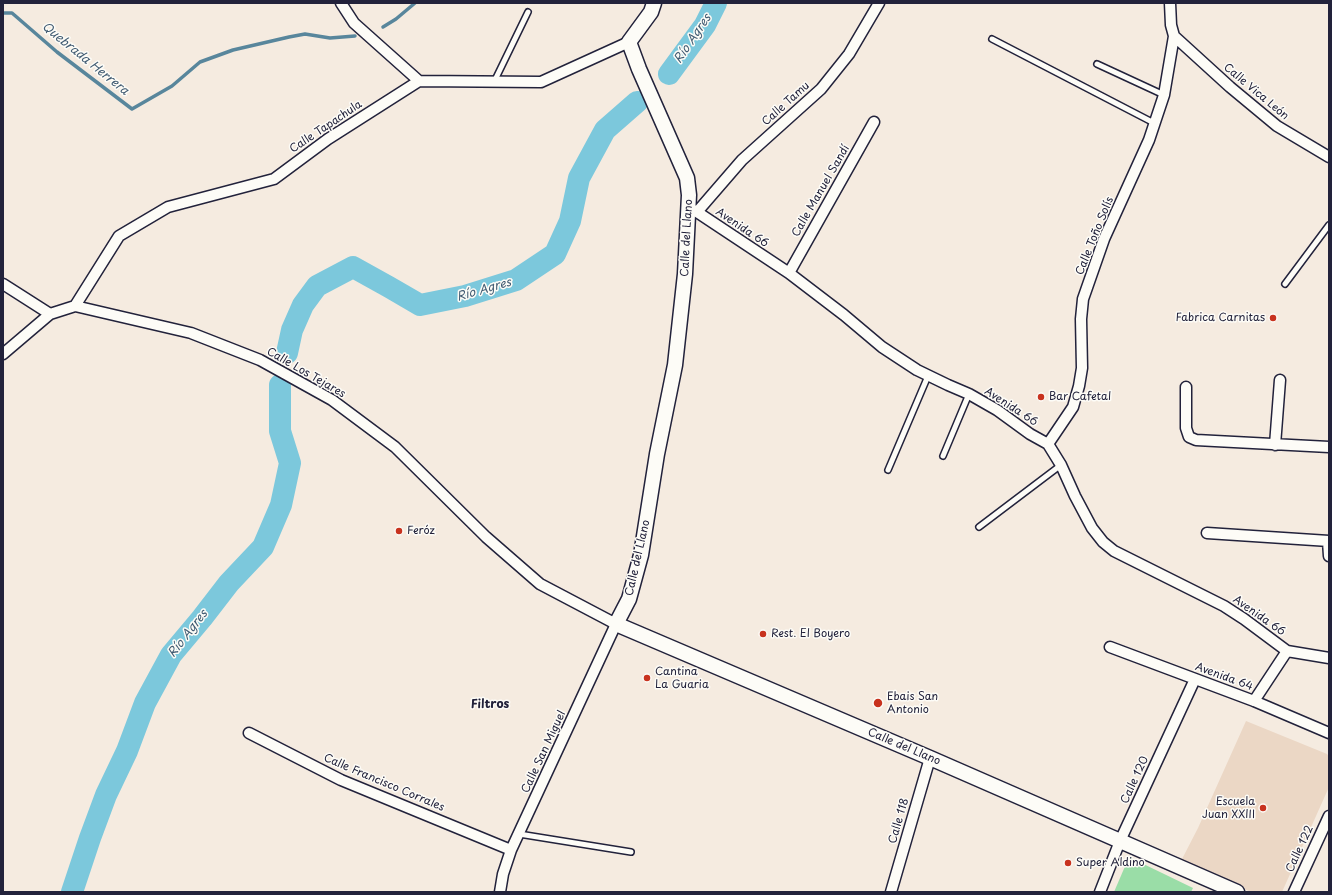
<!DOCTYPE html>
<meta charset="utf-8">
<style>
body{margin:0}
#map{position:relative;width:1332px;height:895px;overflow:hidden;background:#f5ebe0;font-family:"Playpen Sans",sans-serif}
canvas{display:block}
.frame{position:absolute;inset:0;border:4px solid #22223b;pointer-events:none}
</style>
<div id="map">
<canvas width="1332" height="895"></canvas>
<div class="frame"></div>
</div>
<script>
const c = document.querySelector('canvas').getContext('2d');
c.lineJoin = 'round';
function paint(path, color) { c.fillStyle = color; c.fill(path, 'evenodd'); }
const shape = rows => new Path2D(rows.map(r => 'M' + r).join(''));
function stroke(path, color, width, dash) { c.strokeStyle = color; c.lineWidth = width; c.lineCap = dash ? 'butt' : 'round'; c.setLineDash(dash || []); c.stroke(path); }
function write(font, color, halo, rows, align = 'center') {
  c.font = font + ' "Playpen Sans",sans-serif'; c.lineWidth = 3; c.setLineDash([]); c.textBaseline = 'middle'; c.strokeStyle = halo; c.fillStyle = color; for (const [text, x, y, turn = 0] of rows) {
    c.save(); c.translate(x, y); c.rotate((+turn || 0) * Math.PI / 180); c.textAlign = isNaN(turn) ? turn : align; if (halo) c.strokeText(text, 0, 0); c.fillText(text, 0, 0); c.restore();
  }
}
paint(shape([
 [1246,721,1327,754,1329,757,1329,787,1282,892,1251,892,1181,861,1198,828]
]), '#ebd7c5');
paint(shape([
 [1129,857,1193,888,1191,892,1114,892]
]), '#9adda7');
stroke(shape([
 [3,13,12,13,57,52,132,109,172,86,200,62,233,50,289,37,305,34,330,38,355,36],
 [383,27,396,19,415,3]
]), '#58869c', 3.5);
stroke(shape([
 [669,74,705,25,716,3],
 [287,353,292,330,303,305,317,286,353,267,389,287,420,305,465,296,516,280,555,254,570,221,579,178,605,130,637,102],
 [72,892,90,838,106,795,127,751,145,703,171,655,202,618,229,583,263,547,281,505,290,463,280,431,280,385]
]), '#7cc8dc', 22);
const lane = shape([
 [992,39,1154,123],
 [1097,64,1164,95],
 [494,82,528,12],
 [1285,284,1329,225],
 [943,456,969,394],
 [888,470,928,376],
 [979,527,1061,465],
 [519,834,631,852]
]);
const street = shape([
 [341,3,354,23,419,81],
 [1174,36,1230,87,1277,126,1329,157],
 [689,208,697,212,789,273,844,315,882,347,917,370,948,385,969,394,997,410,1030,434,1048,444,1061,465,1075,496,1092,528,1103,542,1114,551,1224,606,1244,619,1287,651],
 [697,212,742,160,821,89,849,54,879,3],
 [789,273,874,122],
 [3,284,50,314],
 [75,306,119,236,168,207,274,179,328,139,419,81,541,82,629,42],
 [3,354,50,314,75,306,191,333,260,360,332,400,395,447,486,537,540,584,616,624,511,850,503,874,500,892],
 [1186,387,1186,428,1189,437,1196,440,1329,447],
 [1048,444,1073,407,1079,386,1082,368,1081,319,1083,299,1104,239,1149,140,1164,95,1174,36,1171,25,1170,3],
 [1275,445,1280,380],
 [1207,533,1329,541],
 [1328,541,1329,556],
 [1110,647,1254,701,1329,733],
 [1254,701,1287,651,1329,658],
 [249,733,341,780,511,850],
 [891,892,930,758],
 [1100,892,1120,841,1195,679],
 [1294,892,1329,816]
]);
const secondary = shape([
 [654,3,651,12,629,42,639,69,687,178,689,195,685,274,675,365,657,454,641,555,629,599,616,624,930,758,1237,892]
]);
stroke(lane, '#22223b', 8);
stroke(street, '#22223b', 13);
stroke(secondary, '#22223b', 17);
stroke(lane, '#fdfcf7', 5);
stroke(street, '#fdfcf7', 10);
stroke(secondary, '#fdfcf7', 14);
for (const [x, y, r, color] of [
 [1273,318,4,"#c8321e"],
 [1041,397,4,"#c8321e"],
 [399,531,4,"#c8321e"],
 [763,634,4,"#c8321e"],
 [647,678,4,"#c8321e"],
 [878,703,5,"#c8321e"],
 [1263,808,4,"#c8321e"],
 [1068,863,4,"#c8321e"]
]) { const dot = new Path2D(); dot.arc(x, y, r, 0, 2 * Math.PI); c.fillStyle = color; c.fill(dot); stroke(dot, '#fdfcf7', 1.5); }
write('11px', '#22223b', '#fdfcf7', [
 ["Calle Vica León",1256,92,40],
 ["Calle Tamu",786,104,-42],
 ["Calle Tapachula",326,127,-34],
 ["Calle Manuel Sandí",821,191,-60],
 ["Avenida 66",742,228,34],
 ["Calle Toño Solís",1095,236,-68],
 ["Calle del Llano",687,238,-87],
 ["Calle Los Tejares",306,373,30],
 ["Avenida 66",1011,407,33],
 ["Calle del Llano",638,558,-77],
 ["Avenida 66",1259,616,35],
 ["Avenida 64",1224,677,20],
 ["Calle del Llano",904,747,23],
 ["Calle San Miguel",544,752,-65],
 ["Calle 120",1135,780,-65],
 ["Calle Francisco Corrales",384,783,23],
 ["Calle 118",899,821,-74],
 ["Calle 122",1300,849,-65]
]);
write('11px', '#22223b', '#fdfcf7', [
 ["Fabrica Carnitas",1265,318,"right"],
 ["Bar Cafetal",1049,397],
 ["Feróz",407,531],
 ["Rest. El Boyero",771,634],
 ["Cantina",655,672],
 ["La Guaria",655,685],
 ["Ebais San",887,697],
 ["Antonio",887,710],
 ["Escuela",1255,802,"right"],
 ["Juan XXIII",1255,815,"right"],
 ["Super Aldino",1076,863]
], 'left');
write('italic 12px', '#425c73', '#fdfcf7', [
 ["Río Agres",693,39,-56],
 ["Quebrada Herrera",85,59,39],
 ["Río Agres",484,290,-16],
 ["Río Agres",188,634,-52]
]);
write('bold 12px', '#22223b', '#fdfcf7', [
 ["Filtros",490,705]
]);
</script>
